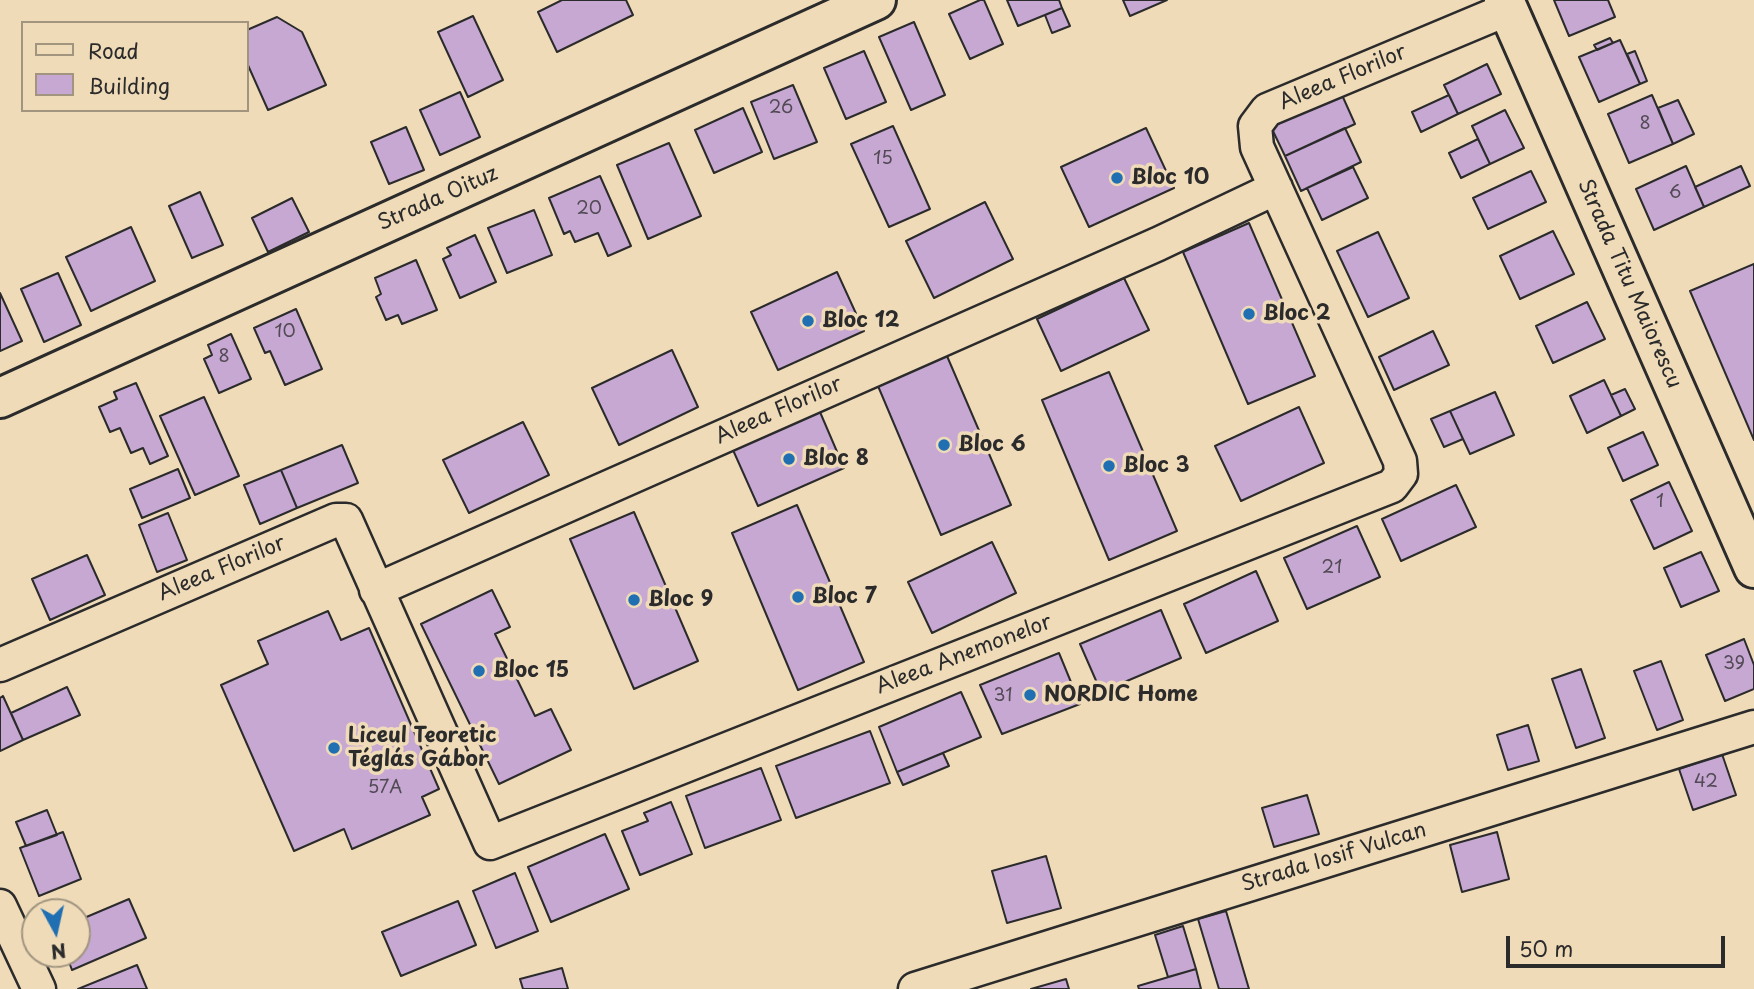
<!DOCTYPE html>
<meta charset="utf-8">
<style>
body{margin:0}
#map{position:relative;width:1754px;height:989px;overflow:hidden;background:#f0dbb9;font-family:"Playpen Sans",sans-serif}
canvas{display:block}
.legend{position:absolute;left:21px;top:21px;width:228px;height:91px;box-sizing:border-box;background:#f0dbb9;border:2px solid #a19580;margin:0;padding:9px 12px;list-style:none;font-size:21px;color:#2b2b2b}
.legend li{display:flex;align-items:center;gap:14px;height:35px}
.legend b{width:35px;border:2px solid #a19580}
.north{position:absolute;left:21px;top:898px;width:70px;height:70px;box-sizing:border-box;background:#f0dbb9;border:2px solid #a19580;border-radius:50%;rotate:172deg;font-size:19px;font-weight:700;line-height:28px;text-align:center;color:#2b2b2b}
.north::after{content:'';display:block;margin:auto;width:24px;height:32px;background:#1f6fb2;clip-path:polygon(50% 0,100% 100%,50% 72%,0 100%)}
.scale{position:absolute;left:1506px;top:936px;width:219px;height:32px;box-sizing:border-box;border:4px solid #2b2b2b;border-top:0;padding-left:9px;font-size:21px;line-height:24px;white-space:nowrap;color:#2b2b2b;-webkit-text-stroke:5px #f0dbb9;paint-order:stroke}
</style>
<div id="map">
<canvas width="1754" height="989"></canvas>
<ul class="legend">
<li><b style="height:9px;background:#f0dbb9"></b>Road</li>
<li><b style="height:19px;background:#c7a8d3"></b>Building</li>
</ul>
<div class="north">N</div>
<div class="scale">50 m</div>
</div>
<script>
const c = document.querySelector('canvas').getContext('2d');
c.lineJoin = 'round';
function paint(path, color) { c.fillStyle = color; c.fill(path, 'evenodd'); }
const shape = rows => new Path2D(rows.map(r => 'M' + r).join(''));
function stroke(path, color, width, dash) { c.strokeStyle = color; c.lineWidth = width; c.lineCap = dash ? 'butt' : 'round'; c.setLineDash(dash || []); c.stroke(path); }
function write(font, color, halo, rows, align = 'center') {
  c.font = font + ' "Playpen Sans",sans-serif'; c.lineWidth = 7; c.setLineDash([]); c.textBaseline = 'middle'; c.strokeStyle = halo; c.fillStyle = color; for (const [text, x, y, turn = 0] of rows) {
    c.save(); c.translate(x, y); c.rotate((+turn || 0) * Math.PI / 180); c.textAlign = isNaN(turn) ? turn : align; if (halo) c.strokeText(text, 0, 0); c.fillText(text, 0, 0); c.restore();
  }
}
const building = shape([
 [562,0,626,0,633,15,557,52,538,12,562,0],
 [980,0,984,0,1003,44,970,59,949,14,980,0],
 [1007,0,1059,0,1062,8,1018,26,1007,0],
 [1123,0,1167,0,1130,16,1123,0],
 [1554,0,1608,0,1615,17,1569,36,1554,0],
 [1062,8,1070,26,1052,33,1045,15,1062,8],
 [473,16,503,80,468,97,438,32,473,16],
 [277,17,302,32,326,85,268,110,247,63,247,30,277,17],
 [914,22,945,95,911,110,879,37,914,22],
 [1610,38,1613,43,1597,50,1594,45,1610,38],
 [1620,40,1640,84,1599,102,1579,57,1620,40],
 [864,51,886,102,846,119,824,68,864,51],
 [1635,51,1647,81,1640,84,1627,54,1635,51],
 [1487,64,1501,94,1458,114,1444,85,1487,64],
 [793,85,817,142,774,159,751,102,793,85],
 [460,92,480,137,440,155,420,110,460,92],
 [1342,95,1355,124,1285,156,1271,127,1342,95],
 [1449,95,1458,114,1421,132,1412,112,1449,95],
 [1652,95,1673,144,1629,163,1608,114,1652,95],
 [1678,100,1694,134,1673,144,1658,108,1678,100],
 [743,108,762,152,714,173,695,130,743,108],
 [1505,110,1524,148,1490,164,1472,126,1505,110],
 [893,126,930,209,889,227,851,144,893,126],
 [406,127,424,170,389,184,371,142,406,127],
 [1146,128,1174,188,1089,227,1061,167,1146,128],
 [1345,128,1361,162,1301,191,1285,156,1345,128],
 [1478,139,1490,164,1461,178,1449,153,1478,139],
 [669,143,701,216,648,239,617,165,669,143],
 [1686,166,1704,207,1654,230,1636,189,1686,166],
 [1741,166,1750,186,1704,207,1695,187,1741,166],
 [1353,167,1368,198,1322,220,1307,188,1353,167],
 [1531,171,1546,202,1488,229,1473,198,1531,171],
 [600,176,631,246,608,256,598,233,575,242,570,231,564,234,549,198,600,176],
 [200,192,223,245,192,258,169,206,200,192],
 [292,198,309,232,268,252,252,218,292,198],
 [985,202,1013,259,934,298,906,241,985,202],
 [534,210,552,255,507,273,488,228,534,210],
 [1249,223,1315,376,1248,404,1183,252,1249,223],
 [131,227,155,281,91,311,66,257,131,227],
 [1553,231,1574,274,1520,299,1500,256,1553,231],
 [1378,232,1409,298,1368,317,1337,251,1378,232],
 [475,235,496,282,460,298,443,259,451,255,447,248,475,235],
 [416,260,437,310,402,324,398,315,386,320,376,297,381,294,375,278,416,260],
 [1754,264,1754,440,1690,291,1754,264],
 [837,272,864,331,778,370,751,312,837,272],
 [58,273,81,325,44,342,21,289,58,273],
 [1124,278,1149,330,1061,371,1037,319,1124,278],
 [0,293,22,341,0,351,0,293],
 [1587,302,1605,339,1553,363,1536,326,1587,302],
 [296,309,322,369,285,385,270,351,265,353,254,328,296,309],
 [1433,331,1449,365,1394,390,1379,357,1433,331],
 [231,334,251,379,219,393,204,359,212,355,208,345,231,334],
 [672,350,698,407,619,445,592,388,672,350],
 [947,356,1011,505,941,535,878,386,947,356],
 [1109,372,1177,531,1109,560,1042,400,1109,372],
 [1604,380,1621,416,1587,433,1570,396,1604,380],
 [136,383,168,456,150,464,143,448,131,453,120,428,110,432,99,407,117,399,114,392,136,383],
 [1625,389,1635,409,1621,416,1611,395,1625,389],
 [1495,392,1514,435,1470,454,1450,411,1495,392],
 [204,397,239,476,195,495,160,416,204,397],
 [1299,407,1324,463,1241,501,1215,446,1299,407],
 [1450,411,1463,439,1444,447,1431,419,1450,411],
 [820,412,844,468,758,506,733,450,820,412],
 [523,422,549,475,469,513,443,460,523,422],
 [1643,432,1658,465,1623,481,1608,448,1643,432],
 [342,445,358,483,297,508,281,470,342,445],
 [178,469,190,498,142,518,130,489,178,469],
 [281,470,297,508,260,524,244,485,281,470],
 [1669,482,1692,531,1654,549,1631,500,1669,482],
 [1456,485,1476,527,1401,561,1382,519,1456,485],
 [797,505,864,662,798,690,732,533,797,505],
 [634,512,698,661,634,689,570,539,634,512],
 [168,513,187,560,157,572,139,525,168,513],
 [1357,526,1380,577,1307,609,1284,558,1357,526],
 [992,542,1016,593,932,633,908,582,992,542],
 [1701,552,1719,591,1681,607,1664,568,1701,552],
 [87,555,105,595,50,620,32,579,87,555],
 [1256,571,1278,621,1206,653,1184,604,1256,571],
 [492,590,510,627,495,634,535,716,551,709,571,750,499,784,421,624,492,590],
 [1161,610,1181,658,1101,692,1080,644,1161,610],
 [328,611,341,640,369,628,439,789,422,797,430,815,352,849,344,829,294,851,221,685,268,664,258,641,328,611],
 [1744,639,1754,665,1754,689,1725,701,1706,655,1744,639],
 [1059,653,1080,704,1002,734,980,685,1059,653],
 [1661,661,1683,720,1657,730,1634,671,1661,661],
 [1581,669,1605,738,1576,748,1552,679,1581,669],
 [67,687,80,715,23,740,11,713,67,687],
 [961,692,981,737,897,772,879,727,961,692],
 [3,696,23,740,0,751,0,698,3,696],
 [1528,725,1539,761,1508,770,1497,735,1528,725],
 [870,731,890,783,796,818,776,766,870,731],
 [943,753,949,766,903,785,897,772,943,753],
 [1722,754,1736,795,1693,810,1679,769,1722,754],
 [761,768,781,820,705,848,686,796,761,768],
 [1307,795,1319,834,1274,847,1262,808,1307,795],
 [671,802,692,854,640,875,622,831,648,821,644,813,671,802],
 [47,810,57,835,26,846,16,822,47,810],
 [63,832,81,879,39,896,20,848,63,832],
 [1497,832,1509,879,1462,892,1450,845,1497,832],
 [605,834,629,889,551,922,528,867,605,834],
 [1046,856,1061,908,1007,923,992,871,1046,856],
 [515,873,538,931,496,948,473,891,515,873],
 [129,899,146,938,72,970,66,954,77,954,77,921,129,899],
 [458,901,476,945,401,976,382,932,458,901],
 [1226,911,1249,989,1219,989,1198,919,1226,911],
 [1183,926,1196,969,1168,977,1155,935,1183,926],
 [137,965,147,989,78,989,137,965],
 [562,968,568,989,523,989,520,979,562,968],
 [1196,969,1201,989,1139,989,1138,986,1196,969],
 [1066,979,1069,989,1031,989,1066,979]
]);
paint(building, '#c7a8d3');
stroke(building, '#2b2b2b', 2);
const minor = shape([
 [376,590,1158,244,1276,188],
 [0,665,336,520,346,520,490,843,1392,486,1401,474,1400,461,1257,147,1255,126,1267,110,1508,9],
 [0,906,39,989],
 [915,989,1754,727]
]);
const major = shape([
 [1504,0,1754,568],
 [0,398,876,0]
]);
stroke(minor, '#2b2b2b', 37);
stroke(major, '#2b2b2b', 44);
stroke(minor, '#f0dbb9', 32);
stroke(major, '#f0dbb9', 38);
for (const [x, y, r, color] of [
 [1117,178,7,"#1f6fb2"],
 [1249,314,7,"#1f6fb2"],
 [808,321,7,"#1f6fb2"],
 [944,445,7,"#1f6fb2"],
 [789,459,7,"#1f6fb2"],
 [1109,466,7,"#1f6fb2"],
 [798,597,7,"#1f6fb2"],
 [634,600,7,"#1f6fb2"],
 [479,671,7,"#1f6fb2"],
 [1030,695,7,"#1f6fb2"],
 [334,748,7,"#1f6fb2"]
]) { const dot = new Path2D(); dot.arc(x, y, r, 0, 2 * Math.PI); c.fillStyle = color; c.fill(dot); stroke(dot, '#f0dbb9', 2.5); }
write('18px', '#524a55', null, [
 ["26",781,108],
 ["8",1645,124],
 ["15",883,159],
 ["6",1675,193],
 ["20",589,209],
 ["10",285,332],
 ["8",224,357],
 ["1",1660,502],
 ["21",1332,568],
 ["39",1734,664],
 ["31",1003,696],
 ["42",1706,782],
 ["57A",385,788]
]);
write('21px', '#2b2b2b', '#f0dbb9', [
 ["Aleea Florilor",1343,78,-23],
 ["Strada Oituz",438,199,-24],
 ["Strada Titu Maiorescu",1629,284,66],
 ["Aleea Florilor",779,411,-24],
 ["Aleea Florilor",222,569,-23],
 ["Aleea Anemonelor",964,655,-21],
 ["Strada Iosif Vulcan",1334,858,-17]
]);
write('bold 21px', '#2b2b2b', '#f0dbb9', [
 ["Bloc 10",1131,178],
 ["Bloc 2",1263,314],
 ["Bloc 12",822,321],
 ["Bloc 6",958,445],
 ["Bloc 8",803,459],
 ["Bloc 3",1123,466],
 ["Bloc 7",812,597],
 ["Bloc 9",648,600],
 ["Bloc 15",493,671],
 ["NORDIC Home",1044,695],
 ["Liceul Teoretic",348,736],
 ["Téglás Gábor",348,760]
], 'left');
</script>
